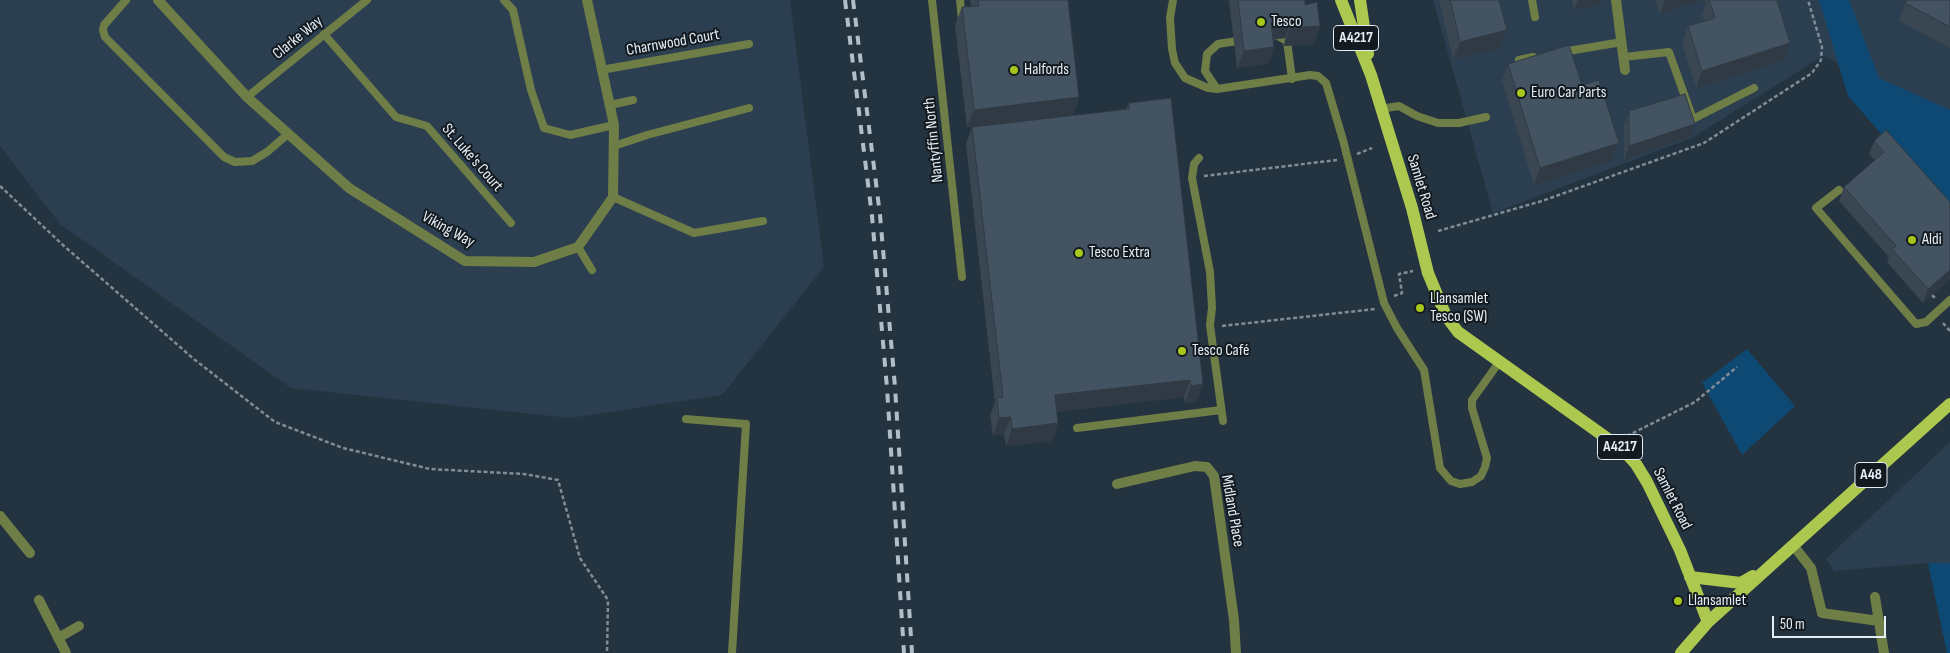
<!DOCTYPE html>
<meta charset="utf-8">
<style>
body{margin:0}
#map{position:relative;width:1950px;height:653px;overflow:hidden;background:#243340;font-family:"Sofia Sans Condensed",sans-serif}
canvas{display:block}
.scale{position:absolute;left:1772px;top:616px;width:114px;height:22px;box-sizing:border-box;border:2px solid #e4eef6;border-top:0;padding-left:6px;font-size:15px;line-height:18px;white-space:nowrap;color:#e4eef6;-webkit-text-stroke:4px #131a20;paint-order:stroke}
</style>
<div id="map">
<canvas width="1950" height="653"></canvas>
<div class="scale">50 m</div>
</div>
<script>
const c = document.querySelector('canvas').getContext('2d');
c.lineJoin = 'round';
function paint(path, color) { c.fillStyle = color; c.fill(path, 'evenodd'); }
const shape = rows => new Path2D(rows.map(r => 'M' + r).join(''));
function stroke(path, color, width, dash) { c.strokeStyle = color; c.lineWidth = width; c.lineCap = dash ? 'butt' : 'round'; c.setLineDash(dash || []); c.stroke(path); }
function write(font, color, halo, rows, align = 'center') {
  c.font = font + ' "Sofia Sans Condensed",sans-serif'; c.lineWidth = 4; c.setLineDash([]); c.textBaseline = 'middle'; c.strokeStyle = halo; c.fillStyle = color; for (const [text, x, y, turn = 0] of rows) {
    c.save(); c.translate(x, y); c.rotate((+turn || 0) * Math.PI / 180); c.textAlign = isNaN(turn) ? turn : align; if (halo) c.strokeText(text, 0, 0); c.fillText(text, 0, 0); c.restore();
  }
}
paint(shape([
 [0,0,790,0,824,267,722,395,570,418,291,388,60,224,0,146],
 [1433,0,1950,0,1950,111,1823,56,1692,138,1493,213],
 [1950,442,1950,563,1928,563,1834,571,1826,559]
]), '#2b3f50');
paint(shape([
 [1819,0,1849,0,1879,78,1950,110,1950,212,1848,96],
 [1747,349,1795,406,1742,455,1702,383],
 [1928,563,1950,563,1950,653,1947,653]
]), '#0d4973');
stroke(shape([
 [1357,154,1372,148],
 [1204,176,1337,160],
 [0,186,64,246,195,360,275,422,343,448,430,469,524,474,558,480,580,558,608,600,607,653],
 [1438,231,1542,201,1704,143,1812,73,1821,60,1822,47,1808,0],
 [1932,295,1935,298,1933,299],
 [1394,296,1402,293,1399,274,1413,271],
 [1943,323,1950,331],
 [1222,326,1375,309],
 [1627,436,1695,402,1737,367]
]), '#808d97', 2.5, [4, 2.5]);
stroke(shape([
 [126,0,104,25,103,30,105,37,224,157,235,162,252,161,267,152,288,134],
 [504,0,513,10,531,90,544,128,570,135,614,125],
 [932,0,962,277],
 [960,0,962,20],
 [1173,0,1170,18,1172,49,1175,63,1185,78,1208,88,1217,89,1310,75,1318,76,1326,83,1343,140,1384,303,1397,328,1424,370,1440,468,1451,481,1460,484,1472,482,1481,476,1485,467,1487,458,1472,408,1472,400,1500,361],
 [1532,0,1535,17],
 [324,34,396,117,427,126,511,223],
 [1274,34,1287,41,1292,79],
 [1562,52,1622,42],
 [1624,57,1669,52,1693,119,1754,88],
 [1519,60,1533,57],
 [601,70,749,44],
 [1217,89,1205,71,1207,54,1218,44,1243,40],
 [247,97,367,0],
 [610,105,633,100],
 [1380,109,1399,106,1417,116,1438,123,1459,123,1486,117],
 [614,146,647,135,749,108],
 [1199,158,1194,164,1192,178,1210,272,1212,308,1210,325,1223,421],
 [1839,190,1816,208,1916,324,1926,322,1950,300],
 [613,197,694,233,763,221],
 [578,247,592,270],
 [686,419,746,424,732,653],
 [1077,428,1221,410]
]), '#6f7d46', 8);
stroke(shape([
 [158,0,247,97,349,188,465,261,534,262,578,247,613,197,614,125,587,0],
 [1616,0,1625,70],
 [1117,484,1195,466,1207,467,1214,476,1234,620,1236,653],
 [0,516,30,553],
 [1793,545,1811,568,1822,613,1879,621],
 [1875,597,1884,653],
 [39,600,66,653],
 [58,638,79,626]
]), '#6f7d46', 10);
stroke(shape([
 [1341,0,1371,75,1412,208,1428,273,1446,316,1458,332,1622,449,1636,464,1647,482,1680,550,1708,622],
 [1360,0,1368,54],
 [1690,577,1741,583,1753,576],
 [1681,653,1708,622,1950,404]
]), '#adc84f', 12);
stroke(shape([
 [845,0,872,216,887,388,904,653],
 [853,0,880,215,895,387,912,653]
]), '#b2bec7', 4, [9, 9]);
paint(shape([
 [970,0,1068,0,1079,97,1073,115,967,127,955,25,962,7,971,6],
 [1229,0,1305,0,1305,5,1320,26,1314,44,1284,46,1285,38,1273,40,1274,47,1268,64,1237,68],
 [1439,0,1499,0,1500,48,1453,59],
 [1572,0,1601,0,1600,4,1574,10],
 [1655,0,1704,0,1660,14],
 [1707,0,1777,0,1784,60,1696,88,1682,44,1688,26,1704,21,1702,14],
 [1950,0,1950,48,1899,21,1905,3],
 [1508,64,1582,85,1619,143,1612,161,1534,185,1502,81],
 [1129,103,1197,402,1185,403,1184,397,1057,412,1058,423,1052,441,1006,446,1004,434,993,436,990,415,995,403,966,144,972,127,1126,109],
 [1629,111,1690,137,1624,160,1624,125],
 [1886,130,1950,279,1923,303,1887,262,1889,257,1839,201,1844,187,1875,160,1869,154,1874,141]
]), '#3a4753');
paint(shape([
 [1578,0,1601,0,1600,4,1574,10],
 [1665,0,1704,0,1660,14],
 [1291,21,1285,38,1264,40,1271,23],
 [1320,26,1314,44,1284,46,1290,28],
 [1507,30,1500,48,1453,59,1460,42],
 [1790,43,1784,60,1696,88,1702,71],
 [1274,47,1268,64,1237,68,1244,51],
 [1079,97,1073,115,967,127,974,110],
 [1695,124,1690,137,1624,160,1629,146],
 [1619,143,1612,161,1534,185,1540,168],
 [1950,270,1950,279,1923,303,1928,289],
 [1190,380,1184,397,1049,413,1055,395],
 [1203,384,1197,402,1185,403,1191,386],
 [1011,417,1004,434,993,436,999,418],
 [1058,423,1052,441,1006,446,1012,429]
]), '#2f3a44');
const building = shape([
 [978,0,1068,0,1079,97,974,110,962,7,979,6,978,0],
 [1238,0,1305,0,1305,5,1317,2,1320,26,1290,28,1291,21,1271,23,1274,47,1244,51,1238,0],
 [1450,0,1499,0,1507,30,1460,42,1450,0],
 [1709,0,1777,0,1790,43,1702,71,1688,26,1715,18,1709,0],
 [1907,0,1950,0,1950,27,1905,3,1907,0],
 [1569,45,1582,85,1599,80,1619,143,1540,168,1508,64,1569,45],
 [1685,94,1695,124,1629,146,1629,111,1685,94],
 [1171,98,1203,384,1191,386,1190,380,1055,395,1058,423,1012,429,1011,417,999,418,997,398,1003,397,972,127,1129,109,1129,103,1171,98],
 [1886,130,1950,202,1950,270,1928,289,1892,249,1896,246,1844,187,1884,152,1874,141,1886,130]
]);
paint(building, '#435361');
stroke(building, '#2f3a44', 1);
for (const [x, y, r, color] of [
 [1261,22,5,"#a8c71d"],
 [1014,70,5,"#a8c71d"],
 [1521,93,5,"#a8c71d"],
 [1912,240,5,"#a8c71d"],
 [1079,253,5,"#a8c71d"],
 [1420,308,5,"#a8c71d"],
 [1182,351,5,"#a8c71d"],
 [1678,601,5,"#a8c71d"]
]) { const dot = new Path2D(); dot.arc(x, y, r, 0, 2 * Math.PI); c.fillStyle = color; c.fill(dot); stroke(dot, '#131a20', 2); }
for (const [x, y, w] of [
 [1356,38,45],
 [1620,447,45],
 [1871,475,32]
]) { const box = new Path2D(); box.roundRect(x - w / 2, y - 12.5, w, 25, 4); c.fillStyle = '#131a20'; c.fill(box); stroke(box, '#e4eef6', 1); }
write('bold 15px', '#e4eef6', null, [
 ["A4217",1356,38],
 ["A4217",1620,447],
 ["A48",1871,475]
]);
write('16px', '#e4eef6', '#131a20', [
 ["Tesco",1271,22],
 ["Halfords",1024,70],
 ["Euro Car Parts",1531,93],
 ["Aldi",1922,240],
 ["Tesco Extra",1089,253],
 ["Llansamlet",1430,299],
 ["Tesco (SW)",1430,317],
 ["Tesco Café",1192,351],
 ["Llansamlet",1688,601]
], 'left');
write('16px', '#e4eef6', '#131a20', [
 ["Clarke Way",298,38,-39],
 ["Charnwood Court",673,43,-10],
 ["Nantyffin North",934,140,-96],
 ["St. Luke's Court",472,158,49],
 ["Samlet Road",1421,187,73],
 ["Viking Way",448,230,29],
 ["Samlet Road",1672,499,63],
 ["Midland Place",1232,511,80]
]);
</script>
